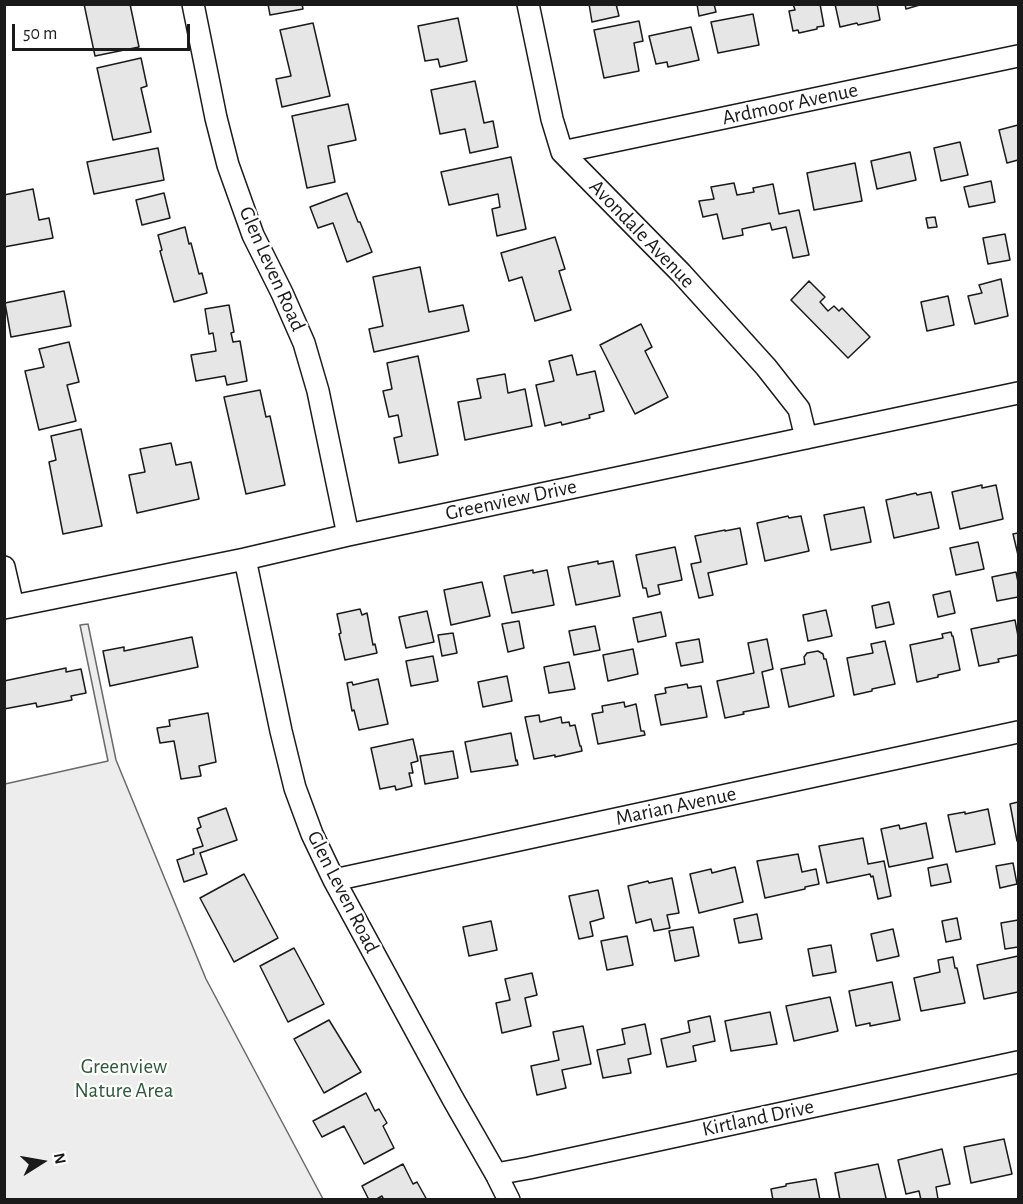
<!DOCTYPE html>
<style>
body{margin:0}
#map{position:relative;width:1023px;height:1204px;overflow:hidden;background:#fff;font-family:"Alegreya Sans",sans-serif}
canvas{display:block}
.frame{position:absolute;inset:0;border:6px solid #1a1a1a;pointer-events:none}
.north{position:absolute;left:12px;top:1132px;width:60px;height:60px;-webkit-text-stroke:4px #fff;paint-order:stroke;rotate:79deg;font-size:16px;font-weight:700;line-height:24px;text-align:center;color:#1a1a1a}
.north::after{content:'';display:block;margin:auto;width:21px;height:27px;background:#1a1a1a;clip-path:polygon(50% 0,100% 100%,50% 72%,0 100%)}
.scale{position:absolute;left:12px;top:24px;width:178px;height:27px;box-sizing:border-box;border:3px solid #1a1a1a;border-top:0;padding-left:8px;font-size:18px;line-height:21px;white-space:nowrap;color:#1a1a1a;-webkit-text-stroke:4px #fff;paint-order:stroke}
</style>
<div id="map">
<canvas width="1023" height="1204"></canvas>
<div class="frame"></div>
<div class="north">N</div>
<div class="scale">50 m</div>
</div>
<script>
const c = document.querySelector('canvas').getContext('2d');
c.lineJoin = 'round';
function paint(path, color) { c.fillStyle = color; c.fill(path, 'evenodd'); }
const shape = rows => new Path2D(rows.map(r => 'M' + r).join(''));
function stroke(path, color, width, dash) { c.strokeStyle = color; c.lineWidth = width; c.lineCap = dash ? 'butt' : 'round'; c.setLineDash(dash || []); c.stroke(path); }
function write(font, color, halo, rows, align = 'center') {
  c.font = font + ' "Alegreya Sans",sans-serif'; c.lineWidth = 4.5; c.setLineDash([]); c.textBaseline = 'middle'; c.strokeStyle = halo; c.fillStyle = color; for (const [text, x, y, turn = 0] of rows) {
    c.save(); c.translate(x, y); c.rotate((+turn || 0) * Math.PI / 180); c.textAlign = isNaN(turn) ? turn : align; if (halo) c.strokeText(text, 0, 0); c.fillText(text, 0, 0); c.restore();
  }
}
const green = shape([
 [88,624,116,760,206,979,323,1199,5,1199,5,784,108,761,80,625,88,624]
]);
paint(green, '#ededed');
stroke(green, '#6a6a6a', 1.5);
const building = shape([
 [84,4,130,4,139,47,95,56,84,4],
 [268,4,302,4,303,9,270,15,268,4],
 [589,4,616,4,619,16,592,22,589,4],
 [697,4,714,4,716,12,699,16,697,4],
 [793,4,820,4,824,26,817,27,817,29,799,33,798,30,793,31,789,11,795,10,793,4],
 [835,4,877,4,880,20,858,25,857,23,840,27,835,4],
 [905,4,923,4,906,9,905,4],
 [753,14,759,45,718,53,711,22,753,14],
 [458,18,467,61,440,67,438,59,425,61,418,26,458,18],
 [639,21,643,41,634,43,639,71,604,78,594,30,639,21],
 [313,23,330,96,282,107,276,79,291,76,280,30,313,23],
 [691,27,699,60,668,67,667,62,656,64,649,36,691,27],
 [141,58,147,86,141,88,151,132,113,140,97,68,141,58],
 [475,81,484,123,493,121,498,147,470,153,465,129,440,134,431,90,475,81],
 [348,104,356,140,328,146,335,182,307,188,292,116,348,104],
 [1018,125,1018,160,1007,163,999,130,1018,125],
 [960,142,968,175,941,181,934,148,960,142],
 [158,148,164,180,94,194,87,162,158,148],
 [910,152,916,180,877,189,871,161,910,152],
 [511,157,526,229,497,236,492,209,500,207,498,194,449,205,441,172,511,157],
 [855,163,862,201,814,210,807,173,855,163],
 [991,181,995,202,969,207,964,187,991,181],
 [734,183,737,195,754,192,753,188,773,184,779,214,799,210,809,255,793,258,786,227,772,230,770,223,742,229,743,235,723,239,717,214,703,217,699,201,714,199,711,187,734,183],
 [33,189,39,220,49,218,53,238,4,247,4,195,33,189],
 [164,193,170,218,142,225,136,200,164,193],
 [347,193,358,222,360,222,372,252,347,262,333,223,318,228,310,207,347,193],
 [935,217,937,227,928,228,926,218,935,217],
 [185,227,189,244,191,243,199,274,202,273,207,293,174,302,160,251,162,250,158,235,185,227],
 [1005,234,1010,260,988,264,983,238,1005,234],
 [555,237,565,269,559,271,571,310,535,321,522,277,509,281,501,253,555,237],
 [420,267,429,312,463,305,469,331,374,352,369,329,383,326,373,277,420,267],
 [1001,279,1008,316,975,324,968,296,982,293,979,285,1001,279],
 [809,281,825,297,820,302,828,311,834,306,839,311,842,308,870,337,848,358,791,300,809,281],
 [64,291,71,326,11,337,5,303,64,291],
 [948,296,954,325,927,331,921,302,948,296],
 [229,305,234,332,231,333,233,342,240,341,247,381,227,385,225,376,196,381,191,355,216,351,213,333,209,334,205,309,229,305],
 [641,324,652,347,645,351,668,397,635,414,600,345,641,324],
 [69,342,79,382,67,385,76,421,39,430,25,371,44,367,39,349,69,342],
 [572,355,577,375,595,371,604,411,589,415,590,418,562,425,561,422,545,426,536,385,554,381,549,361,572,355],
 [418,356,438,455,399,463,394,438,402,436,398,415,389,417,383,391,392,389,387,363,418,356],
 [505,374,508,393,525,389,532,426,465,440,458,402,481,398,477,379,505,374],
 [260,390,266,417,270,416,285,485,246,494,224,397,260,390],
 [81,429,102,526,63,534,49,462,56,460,51,436,81,429],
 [171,443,176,465,191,462,199,499,137,513,129,475,145,472,140,449,171,443],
 [982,485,982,488,996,485,1003,519,960,529,952,492,982,485],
 [931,492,939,528,894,538,886,500,916,493,917,495,931,492],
 [864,507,871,542,831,550,824,515,864,507],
 [788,516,789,518,801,516,809,551,765,561,757,523,788,516],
 [740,528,747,564,708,573,713,595,699,598,691,564,701,562,695,536,725,530,725,531,740,528],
 [1018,533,1018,555,1013,534,1018,533],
 [978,542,984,569,956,575,950,548,978,542],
 [675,547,682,580,658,585,660,594,648,597,646,588,643,588,636,555,675,547],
 [598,561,598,564,613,561,620,596,576,605,568,567,598,561],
 [533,570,533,573,547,570,554,605,512,613,504,576,533,570],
 [1016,572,1018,582,1018,597,997,601,992,577,1016,572],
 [482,582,490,616,451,625,444,590,482,582],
 [950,591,955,613,938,617,933,595,950,591],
 [889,602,894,624,876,628,872,606,889,602],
 [360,609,362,615,367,613,373,645,375,644,377,653,345,660,339,634,341,633,337,614,360,609],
 [826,610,832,636,808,641,803,615,826,610],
 [427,611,434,642,406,648,399,617,427,611],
 [661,612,666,636,638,642,633,618,661,612],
 [1015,620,1018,636,1018,655,998,659,999,662,979,666,971,629,1015,620],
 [519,621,524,648,508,652,502,624,519,621],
 [595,626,600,650,574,655,569,631,595,626],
 [951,632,952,636,953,636,960,670,938,675,938,677,917,682,910,645,943,638,942,634,951,632],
 [453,633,457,653,442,656,438,635,453,633],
 [192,637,198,667,110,686,103,651,124,647,124,651,192,637],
 [699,639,703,662,681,666,676,643,699,639],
 [767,639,773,669,762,672,769,707,743,712,744,714,725,718,717,681,754,673,748,643,767,639],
 [885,641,895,684,872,689,872,691,854,695,847,658,873,653,871,644,885,641],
 [633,649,638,674,608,681,603,655,633,649],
 [818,651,823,654,824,659,826,659,834,696,789,707,781,669,805,664,804,657,807,653,818,651],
 [433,656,438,681,411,686,406,661,433,656],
 [569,662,575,689,549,693,544,667,569,662],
 [66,668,66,672,81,669,86,693,71,696,72,700,37,707,36,703,4,709,4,681,66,668],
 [507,676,512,701,483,707,478,682,507,676],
 [378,679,388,724,359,730,354,710,352,711,347,683,352,682,353,685,378,679],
 [687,684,688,688,701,686,707,717,661,725,655,695,666,693,665,688,687,684],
 [624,702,625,707,636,704,641,731,644,731,645,735,598,744,592,714,603,712,602,706,624,702],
 [208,713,216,762,199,766,201,776,181,779,174,741,160,743,157,728,170,726,169,720,208,713],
 [539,715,540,722,561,717,562,723,569,722,570,726,575,725,580,746,581,746,582,751,555,757,555,755,534,759,525,717,539,715],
 [511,733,516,761,517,760,518,765,471,772,465,742,511,733],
 [413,739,418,761,411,763,413,773,409,773,412,786,396,790,395,786,380,789,371,748,413,739],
 [453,751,458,778,425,784,420,756,453,751],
 [1018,802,1018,841,1017,841,1010,804,1018,802],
 [226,808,237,840,200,853,207,874,184,882,177,860,194,854,193,849,203,846,197,829,201,827,198,818,226,808],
 [988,809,995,844,956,852,948,815,965,812,965,814,988,809],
 [926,823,933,858,889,867,881,829,899,825,900,829,926,823],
 [863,838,868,864,884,861,891,896,878,899,873,876,871,877,870,874,827,883,819,846,863,838],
 [798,854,802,872,816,869,819,884,805,887,805,889,765,898,757,861,798,854],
 [1013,863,1017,884,1000,888,996,866,1013,863],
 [947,864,951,882,931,886,928,868,947,864],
 [735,867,743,902,699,913,690,874,711,869,712,873,735,867],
 [244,874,278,938,234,962,200,898,244,874],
 [672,878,679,913,667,915,670,928,654,931,651,919,636,923,628,886,648,881,649,883,672,878],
 [598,890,604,918,590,922,593,936,579,939,569,896,598,890],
 [757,914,762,939,739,943,734,919,757,914],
 [957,918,961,939,946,942,942,921,957,918],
 [1018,920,1018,947,1005,949,1001,923,1018,920],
 [491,921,497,950,469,956,463,927,491,921],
 [693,927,699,956,675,961,669,931,693,927],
 [893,929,899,956,877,961,871,934,893,929],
 [627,936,633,965,607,970,601,941,627,936],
 [831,945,836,972,813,976,808,949,831,945],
 [294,948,324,1004,288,1022,260,966,294,948],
 [1018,956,1018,992,984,999,977,965,1018,956],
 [953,957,955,968,957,968,965,1003,921,1011,914,978,940,972,938,960,953,957],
 [532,973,537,995,525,998,531,1026,502,1033,496,1003,510,1000,505,979,532,973],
 [892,982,900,1020,870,1026,870,1023,856,1026,849,991,892,982],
 [830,997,838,1031,794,1041,786,1006,830,997],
 [770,1012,777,1044,731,1051,725,1021,770,1012],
 [710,1016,715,1041,693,1046,696,1061,667,1067,661,1039,690,1032,688,1021,710,1016],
 [329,1020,361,1072,324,1093,294,1039,329,1020],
 [645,1024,651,1054,628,1059,631,1073,603,1078,597,1050,625,1044,622,1029,645,1024],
 [583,1026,591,1064,562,1070,566,1088,537,1095,531,1066,559,1060,553,1032,583,1026],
 [366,1093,375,1111,379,1109,387,1123,383,1126,394,1148,364,1164,344,1126,322,1137,313,1121,366,1093],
 [1004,1139,1012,1174,971,1183,964,1147,1004,1139],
 [942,1149,950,1184,936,1187,938,1199,921,1200,919,1191,906,1194,898,1160,942,1149],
 [403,1164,413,1184,417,1182,427,1200,384,1200,382,1196,375,1200,369,1200,362,1186,403,1164],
 [878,1164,886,1198,884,1200,840,1200,835,1173,878,1164],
 [816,1179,820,1200,773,1200,771,1189,786,1186,786,1184,816,1179]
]);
paint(building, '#e6e6e6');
stroke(building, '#1a1a1a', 1.5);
const street = shape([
 [193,4,216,118,228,165,253,235,282,293,304,343,318,391,348,535],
 [528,4,552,119,562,152,681,273,766,367,799,409,806,438],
 [562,152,1018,56],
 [245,559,281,731,295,788,312,834,334,880,453,1099,496,1174,509,1200],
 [4,567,13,606],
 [4,608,245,559,348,535,1018,393],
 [334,880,1018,732],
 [496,1174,529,1168,1018,1062]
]);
stroke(street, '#1a1a1a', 24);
stroke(street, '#fff', 21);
write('21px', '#1a1a1a', '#fff', [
 ["Ardmoor Avenue",790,104,-12],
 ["Avondale Avenue",642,234,46],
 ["Glen Leven Road",272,269,66],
 ["Greenview Drive",511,500,-12],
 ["Marian Avenue",676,806,-12],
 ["Glen Leven Road",343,892,63],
 ["Kirtland Drive",758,1118,-12]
]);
write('21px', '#2b5a34', '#fff', [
 ["Greenview",124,1067],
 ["Nature Area",124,1091]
]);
</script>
